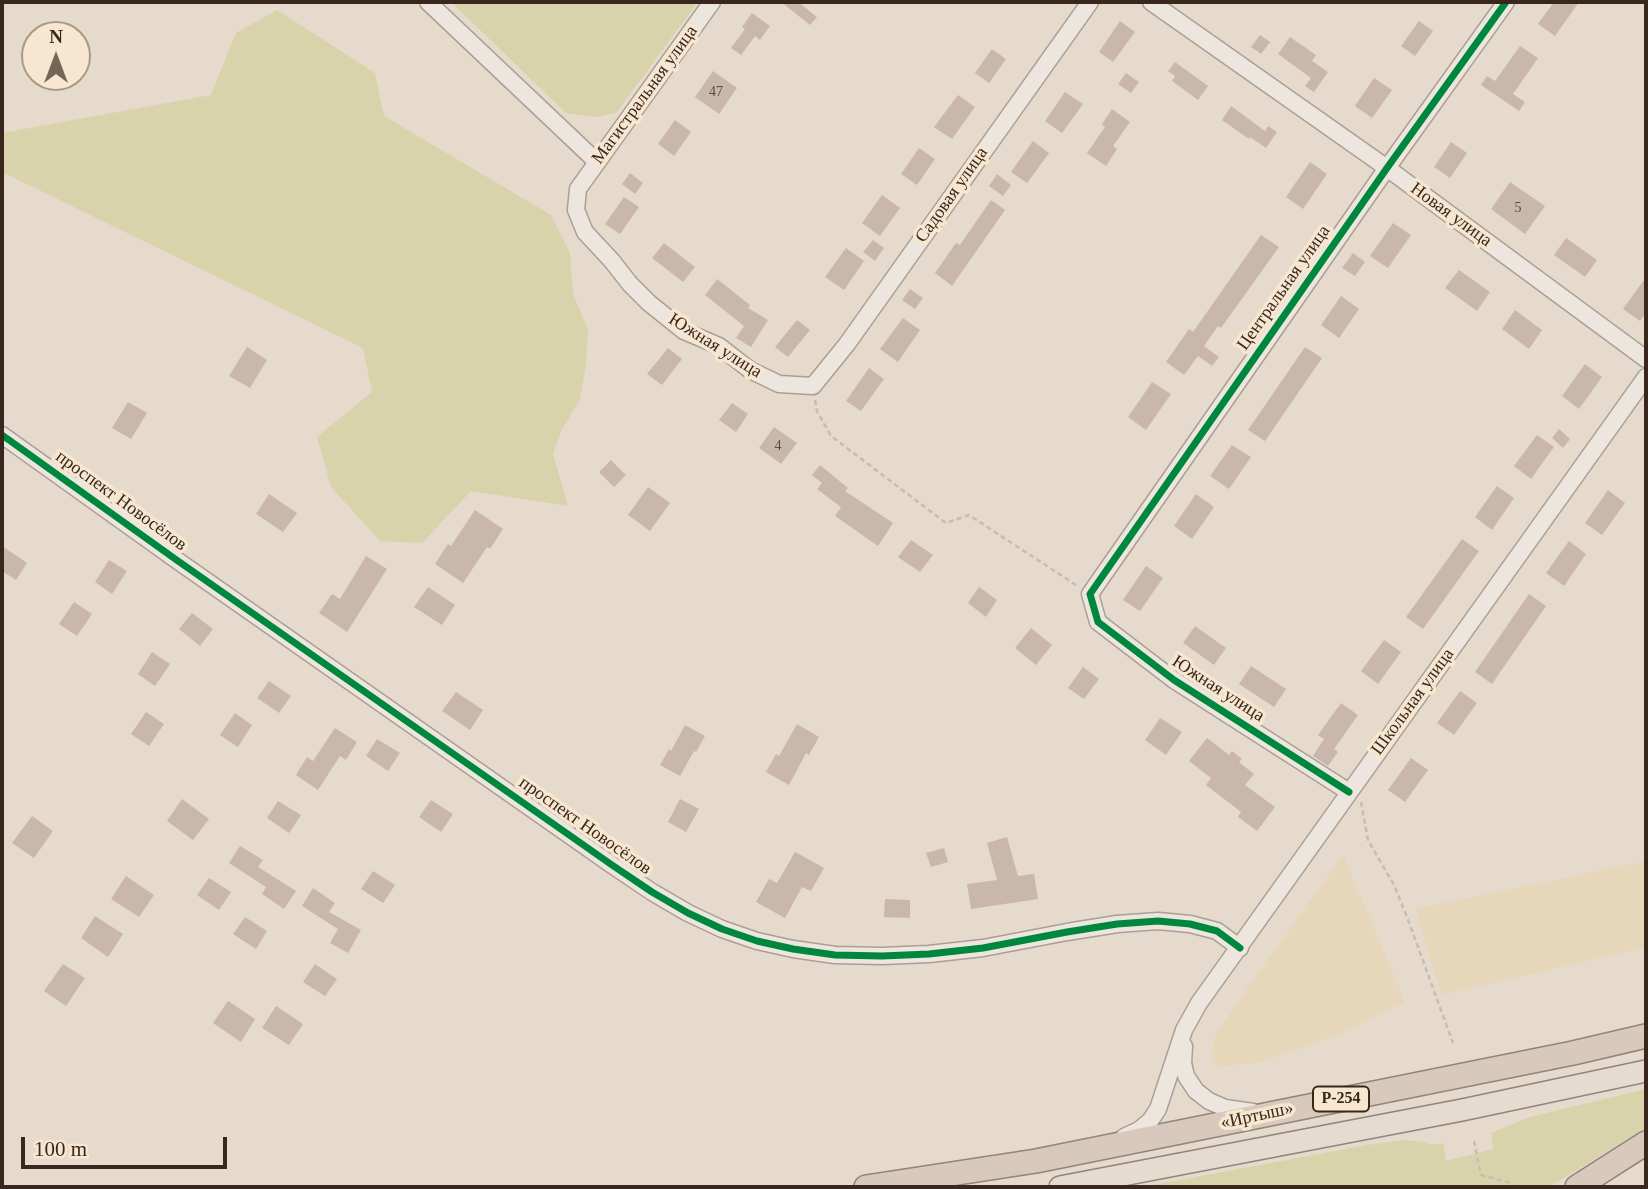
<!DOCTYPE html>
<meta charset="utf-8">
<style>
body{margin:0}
#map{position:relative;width:1648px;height:1189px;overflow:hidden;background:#e5dacb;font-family:Georgia,serif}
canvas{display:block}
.frame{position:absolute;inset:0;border:4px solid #39261c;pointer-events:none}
.north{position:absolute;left:21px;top:21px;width:70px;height:70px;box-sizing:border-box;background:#f7e6d0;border:2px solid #ab9988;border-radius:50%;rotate:0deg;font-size:19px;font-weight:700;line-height:28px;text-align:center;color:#39261c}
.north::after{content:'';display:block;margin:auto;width:24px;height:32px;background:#756559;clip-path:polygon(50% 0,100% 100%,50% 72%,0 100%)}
.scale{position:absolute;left:21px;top:1137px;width:206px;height:32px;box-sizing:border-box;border:4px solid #39261c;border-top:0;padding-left:9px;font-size:21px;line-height:24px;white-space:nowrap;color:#39261c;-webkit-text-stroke:5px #f7e6d0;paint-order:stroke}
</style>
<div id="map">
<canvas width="1648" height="1189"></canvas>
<div class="frame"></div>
<div class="north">N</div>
<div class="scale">100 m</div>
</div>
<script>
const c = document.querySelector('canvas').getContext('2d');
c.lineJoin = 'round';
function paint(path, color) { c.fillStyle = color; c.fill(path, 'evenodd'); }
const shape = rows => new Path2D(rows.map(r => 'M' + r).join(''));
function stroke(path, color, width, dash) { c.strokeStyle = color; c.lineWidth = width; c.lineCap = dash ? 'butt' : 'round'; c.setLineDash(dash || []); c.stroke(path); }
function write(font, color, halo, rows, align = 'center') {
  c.font = font + ' Georgia,serif'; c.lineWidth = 7; c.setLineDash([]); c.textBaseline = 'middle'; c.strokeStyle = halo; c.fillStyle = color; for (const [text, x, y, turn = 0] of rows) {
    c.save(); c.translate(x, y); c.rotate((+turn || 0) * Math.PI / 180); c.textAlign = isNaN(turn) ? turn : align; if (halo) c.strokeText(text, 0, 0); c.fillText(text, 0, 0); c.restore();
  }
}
paint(shape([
 [1343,855,1405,1002,1356,1027,1303,1048,1261,1062,1217,1067,1211,1057,1216,1034,1241,997],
 [1646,861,1646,947,1442,995,1415,909]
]), '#e6d7ba');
paint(shape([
 [451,2,698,2,616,113,596,117,566,113],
 [277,10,375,73,384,116,551,215,570,253,573,294,588,330,586,363,580,400,562,429,553,454,568,506,471,491,422,543,380,541,331,487,317,437,372,392,363,348,2,172,2,133,211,95,236,33],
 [1646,1089,1646,1128,1549,1187,1142,1187,1367,1145,1404,1140,1425,1142,1431,1145,1443,1143,1446,1161,1493,1149,1491,1133,1530,1117]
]), '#d9d3ac');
paint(shape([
 [781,2,798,2,817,17,810,25],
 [1554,2,1579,2,1555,36,1538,24],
 [752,13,770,26,760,40,755,36,741,55,731,48,745,29,742,27],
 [1120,21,1135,32,1113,62,1099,52],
 [1419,21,1433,31,1415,56,1401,46],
 [1260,35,1270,42,1261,54,1251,47],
 [1290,37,1316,55,1312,61,1328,72,1314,92,1305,86,1311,78,1278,54],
 [1520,46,1538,58,1513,94,1525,102,1519,111,1481,85,1487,76,1495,81],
 [992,49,1006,59,989,83,975,73],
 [1175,62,1208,86,1198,100,1172,81,1175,76,1168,71],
 [713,71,737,88,719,114,695,97],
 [1126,73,1139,82,1131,93,1118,84],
 [1374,78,1392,90,1372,118,1355,106],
 [1065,92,1083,104,1062,133,1045,121],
 [958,95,975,107,952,139,934,127],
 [1231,106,1265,131,1268,126,1277,132,1266,148,1250,137,1249,139,1222,120],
 [1112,109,1130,122,1113,146,1117,149,1106,166,1087,153,1105,127,1102,124],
 [675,120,691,132,674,156,658,144],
 [1033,141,1049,153,1027,183,1011,172],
 [1451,142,1467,153,1450,178,1434,167],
 [919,148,935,159,917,185,901,174],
 [1310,162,1327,174,1303,209,1286,197],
 [630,173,643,183,635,194,622,184],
 [997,174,1011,185,1003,196,989,186],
 [1510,182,1545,206,1525,234,1491,209],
 [882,195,900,208,880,236,862,223],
 [624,197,639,207,620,234,605,224],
 [991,200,1005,210,952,286,935,273,956,243,960,245],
 [1393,223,1411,235,1388,268,1370,256],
 [1261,235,1279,247,1221,328,1218,326,1204,346,1219,357,1212,366,1198,356,1184,375,1166,362,1189,329,1193,332],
 [1566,238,1597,260,1585,277,1554,255],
 [873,240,884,248,875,261,863,252],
 [664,243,695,267,683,282,652,258],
 [846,248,864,261,844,290,825,277],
 [1353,253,1365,262,1355,276,1342,268],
 [1459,270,1490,292,1477,311,1445,288],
 [1646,277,1646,313,1640,321,1623,309],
 [717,279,750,305,748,308,768,320,751,347,736,338,744,326,705,295],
 [910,289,923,298,915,309,902,300],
 [1341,296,1359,309,1339,338,1321,325],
 [1515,310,1542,330,1529,349,1502,329],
 [903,318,920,330,898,362,880,349],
 [797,320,810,330,788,357,775,347],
 [247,347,267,360,250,388,229,376],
 [1305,347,1322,358,1265,441,1248,430],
 [668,348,682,359,662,385,647,374],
 [1585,364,1602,377,1579,409,1562,396],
 [869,368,884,379,861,411,846,401],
 [1152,382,1171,394,1146,430,1128,417],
 [128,402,147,413,131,439,112,428],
 [732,403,748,414,736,432,719,420],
 [774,427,797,443,781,464,759,448],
 [1559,429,1570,439,1563,448,1552,438],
 [1537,435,1554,447,1531,479,1514,466],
 [1232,445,1251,457,1229,489,1210,476],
 [611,460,626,475,614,487,599,472],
 [820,465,848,488,845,491,893,523,878,546,835,516,841,507,817,489,822,483,812,475],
 [1497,486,1514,498,1492,530,1475,517],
 [648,487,670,503,650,531,628,515],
 [1608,490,1625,503,1602,535,1585,523],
 [269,494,297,513,283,532,256,514],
 [1196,494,1214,507,1192,539,1174,526],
 [475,510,503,529,490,549,487,547,463,583,435,564,448,544,451,546],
 [1462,539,1479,551,1423,629,1406,617],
 [911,540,933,555,920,572,898,557],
 [1569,541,1586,554,1564,586,1546,573],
 [2,546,27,563,16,580,2,571],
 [366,556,387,569,347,632,319,613,332,594,340,599],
 [109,560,127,571,112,594,95,582],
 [1146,566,1163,578,1140,611,1123,600],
 [428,587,455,605,442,625,414,607],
 [979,587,997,600,986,617,968,603],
 [1529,594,1546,606,1492,684,1475,672],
 [74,602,92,614,77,636,59,624],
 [192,613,213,629,200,646,179,629],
 [1195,626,1226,648,1214,665,1183,643],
 [1031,628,1052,645,1036,665,1015,648],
 [1384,640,1401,652,1378,684,1361,671],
 [152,652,170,664,155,686,138,674],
 [1251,666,1286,689,1274,707,1239,684],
 [1083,667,1099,679,1084,699,1068,688],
 [269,681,291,696,279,713,257,698],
 [1460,691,1477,703,1454,735,1437,723],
 [456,692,483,710,470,730,442,711],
 [1341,703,1358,715,1334,749,1338,752,1328,766,1313,756,1324,739,1318,735],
 [146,712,164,724,149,746,131,734],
 [235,713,252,725,238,747,220,735],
 [1160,718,1182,732,1166,755,1145,740],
 [797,724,819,737,809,755,806,753,789,785,766,772,776,754,779,756],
 [685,725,705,736,696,752,694,751,680,776,660,765,669,749,671,751],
 [335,728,357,742,346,760,340,756,318,790,296,775,307,757,313,761],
 [1207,738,1229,755,1232,751,1242,759,1239,762,1254,774,1245,785,1275,807,1257,831,1238,817,1241,812,1206,785,1211,778,1189,761],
 [377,739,400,753,388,771,366,756],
 [1411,758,1428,770,1405,802,1388,790],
 [182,799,209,819,193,840,167,821],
 [680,799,699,809,686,832,668,822],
 [431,800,453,814,441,832,419,817],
 [278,801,301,815,289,833,267,818],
 [32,816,53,831,34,858,12,843],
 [1007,837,1018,876,1034,874,1038,899,971,909,967,884,997,880,987,843],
 [240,846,263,860,258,867,296,891,284,909,262,894,266,887,229,863],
 [944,848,948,862,931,867,926,853],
 [795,852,824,868,811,891,802,887,785,918,756,902,769,879,777,883],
 [373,871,395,885,383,903,361,889],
 [126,876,154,895,139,917,111,899],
 [209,878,231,892,219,910,197,895],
 [313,888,335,903,329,912,361,930,348,953,330,943,338,929,302,906],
 [885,899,910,900,910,918,884,917],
 [95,916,123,934,108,957,81,938],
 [245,917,267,931,256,949,233,934],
 [63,964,85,978,66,1006,44,991],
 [315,964,337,979,325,996,303,982],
 [228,1001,255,1019,241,1042,213,1023],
 [276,1006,303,1024,289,1045,262,1028]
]), '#c9b7ac');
const minor = shape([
 [428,2,597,162],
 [712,2,578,189,576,210,585,232,612,261,630,284,649,303,684,331,719,346,750,370,779,384,813,386,847,344,1090,2],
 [1151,2,1387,168,1646,359],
 [2,435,178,561,612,865,652,892,688,913,722,929,757,941,793,949,835,955,882,956,929,954,983,948,1067,932,1117,924,1158,921,1190,924,1217,931,1240,948],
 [1349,792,1174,680,1098,622,1090,594,1387,168,1506,2],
 [1184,1046,1183,1063,1186,1076,1196,1091,1209,1101,1225,1108,1253,1112],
 [1124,1137,1139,1130,1150,1121,1158,1109,1184,1030,1199,1003,1646,377]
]);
const major = shape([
 [1060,1187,1462,1110,1646,1071]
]);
const highway = shape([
 [866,1187,1036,1161,1573,1053,1646,1036],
 [1577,1187,1646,1143]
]);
stroke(minor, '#aa9f95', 19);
stroke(major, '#8f857b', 24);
stroke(highway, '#8f857b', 26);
stroke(shape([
 [815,400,817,411,831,436,946,523,969,515,1079,587],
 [1361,802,1368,840,1394,885,1407,917,1453,1043],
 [1474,1141,1481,1175,1511,1183,1514,1187]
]), '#c6bdb4', 2.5, [5, 3.5]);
stroke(minor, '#ede6de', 16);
stroke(major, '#e5dbce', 21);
stroke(highway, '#d9c9bc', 23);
stroke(shape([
 [2,435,178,561,612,865,652,892,688,913,722,929,757,941,793,949,835,955,882,956,929,954,983,948,1067,932,1117,924,1158,921,1190,924,1217,931,1240,948],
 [1349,792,1174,680,1098,622,1090,594,1387,168,1506,2]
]), '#00873e', 7);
write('14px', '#5d4a40', null, [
 ["47",716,92],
 ["5",1518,208],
 ["4",778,446]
]);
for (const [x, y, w] of [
 [1341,1099,56]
]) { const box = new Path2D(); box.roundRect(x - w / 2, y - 12.5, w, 25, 5); c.fillStyle = '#f7e6d0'; c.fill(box); stroke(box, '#39261c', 2); }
write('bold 16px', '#39261c', null, [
 ["Р-254",1341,1099]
]);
write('18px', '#39261c', '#f7e6d0', [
 ["Магистральная улица",645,95,-54],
 ["Садовая улица",952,195,-55],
 ["Новая улица",1451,215,36],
 ["Центральная улица",1284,288,-55],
 ["Южная улица",715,346,32],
 ["проспект Новосёлов",121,501,36],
 ["Южная улица",1218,689,33],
 ["Школьная улица",1413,702,-54],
 ["проспект Новосёлов",585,826,35],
 ["«Иртыш»",1257,1116,-12]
]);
</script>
